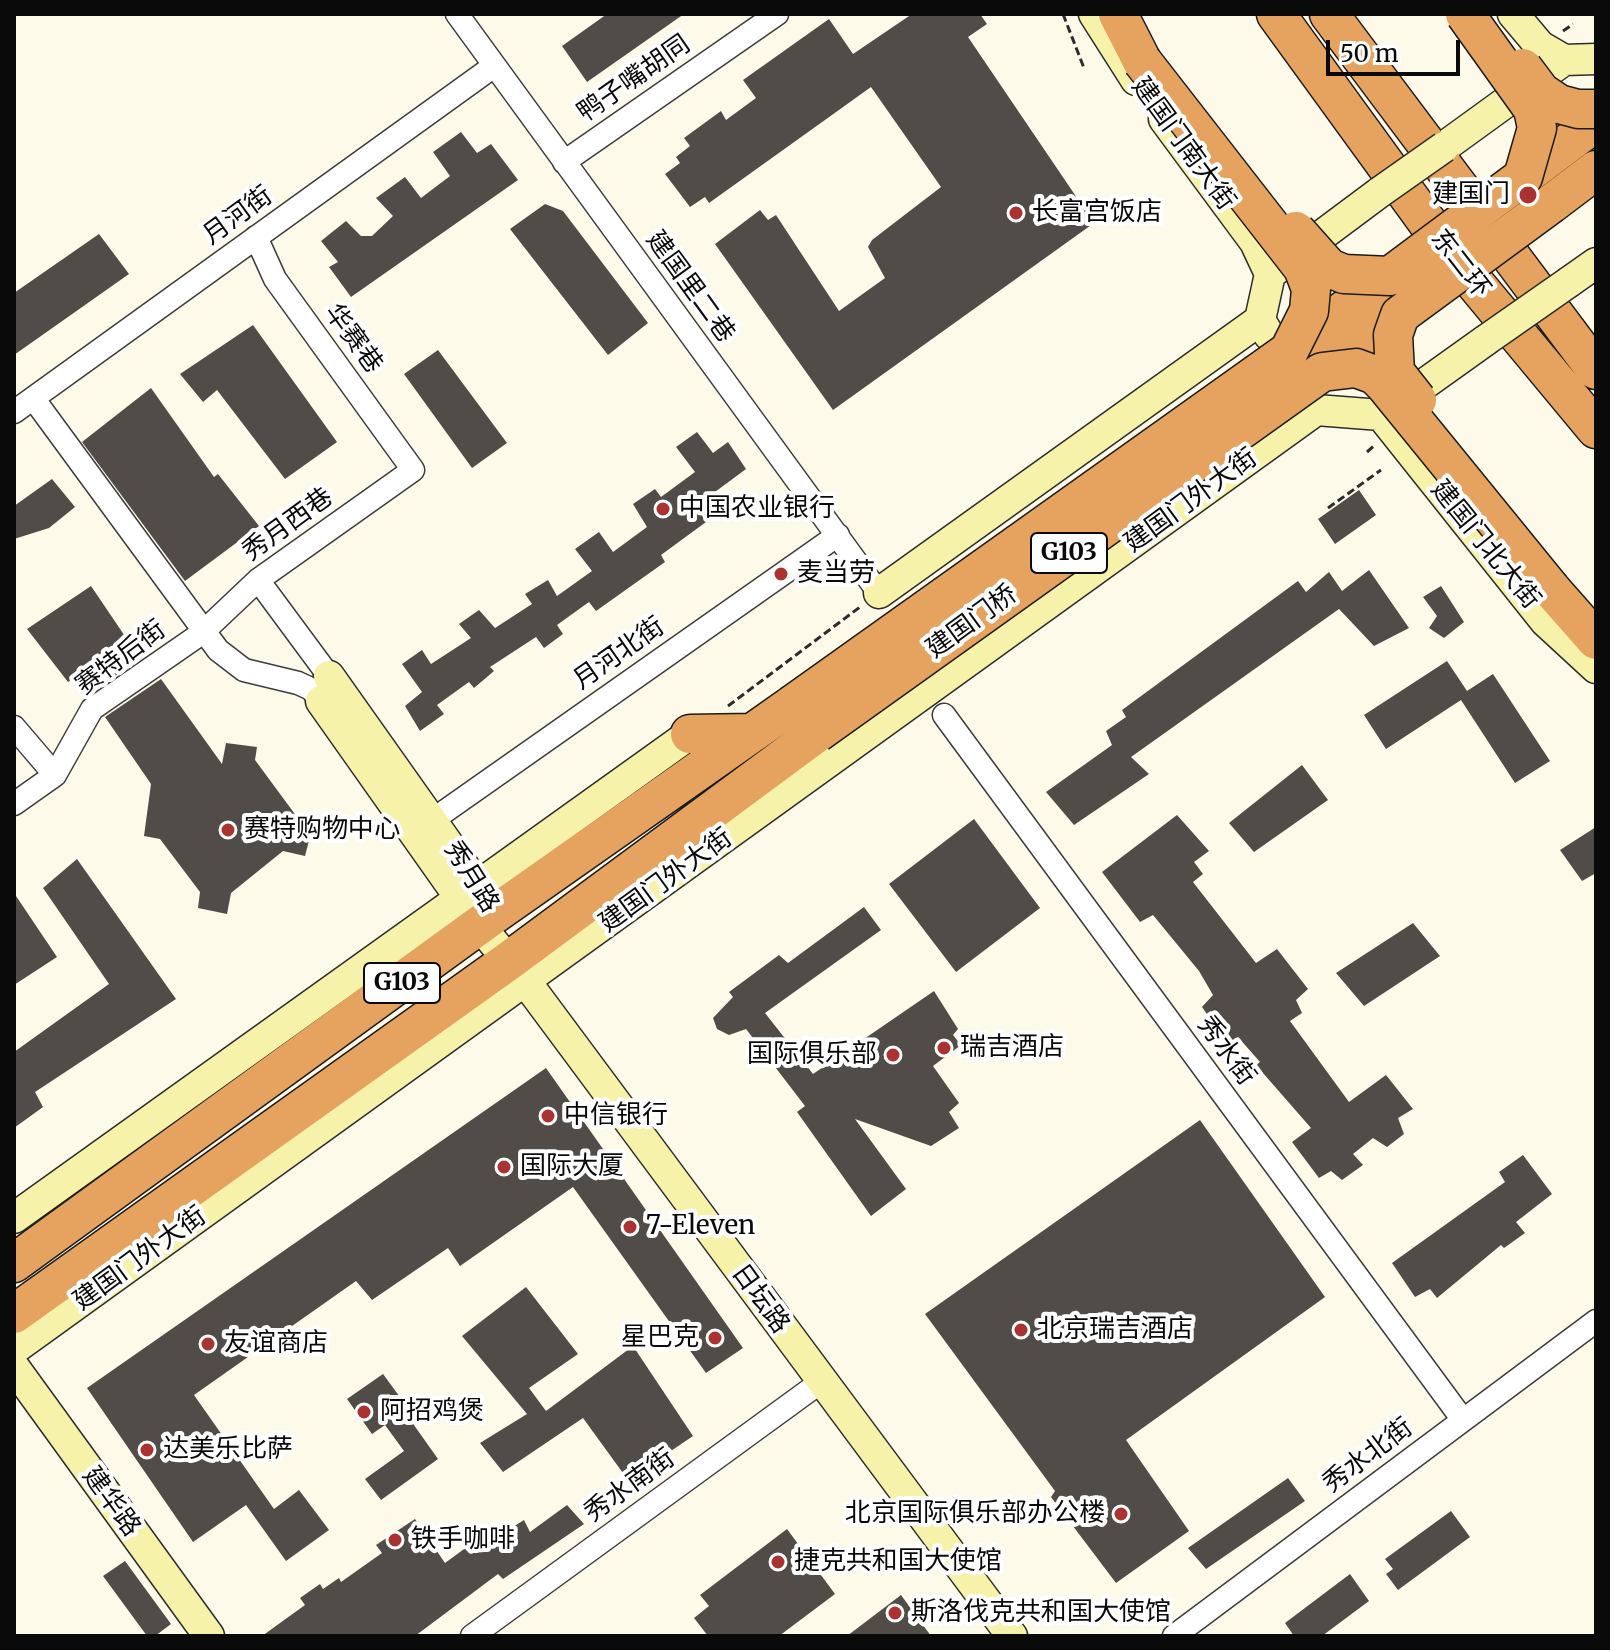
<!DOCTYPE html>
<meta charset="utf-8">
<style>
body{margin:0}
#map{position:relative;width:1610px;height:1650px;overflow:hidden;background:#fdfae9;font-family:Merriweather,serif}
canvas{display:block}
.frame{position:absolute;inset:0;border:16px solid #0a0a0a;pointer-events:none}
.scale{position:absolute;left:1326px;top:40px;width:134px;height:36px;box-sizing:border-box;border:4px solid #0a0a0a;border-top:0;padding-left:10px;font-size:24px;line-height:28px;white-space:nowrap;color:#0a0a0a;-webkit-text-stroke:6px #fff;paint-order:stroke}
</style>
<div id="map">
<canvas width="1610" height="1650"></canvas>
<div class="frame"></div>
<div class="scale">50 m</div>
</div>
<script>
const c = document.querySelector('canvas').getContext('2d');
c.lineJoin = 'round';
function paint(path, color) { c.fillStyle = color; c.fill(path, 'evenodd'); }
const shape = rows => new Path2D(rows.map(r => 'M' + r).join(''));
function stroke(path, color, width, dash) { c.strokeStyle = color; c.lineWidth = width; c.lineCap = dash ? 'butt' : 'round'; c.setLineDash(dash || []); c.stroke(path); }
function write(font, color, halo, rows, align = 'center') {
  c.font = font + ' Merriweather,"Noto Sans SC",serif'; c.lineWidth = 8; c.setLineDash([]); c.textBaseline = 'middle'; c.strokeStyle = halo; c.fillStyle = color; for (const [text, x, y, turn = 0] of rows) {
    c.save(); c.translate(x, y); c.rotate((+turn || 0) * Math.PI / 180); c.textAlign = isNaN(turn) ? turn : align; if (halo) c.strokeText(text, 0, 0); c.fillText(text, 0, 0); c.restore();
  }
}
paint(shape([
 [607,14,684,14,587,82,562,46],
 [912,14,980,14,987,24,968,37,1094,223,833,410,715,244,760,210,768,220,776,215,839,311,885,278,868,247,872,240,941,187,871,87,709,203,705,197,690,207,665,174,680,163,676,157,690,146,684,138,721,111,726,120,756,98,743,80,829,19,853,54],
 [461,132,477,153,491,144,518,180,351,297,329,267,338,262,321,241,346,221,361,236,372,236,393,216,376,198,405,177,421,198,450,176,433,152],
 [545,204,563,211,648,323,608,355,510,229],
 [99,234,129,274,14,355,14,293],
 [253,325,337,442,285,479,217,390,203,402,180,374],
 [438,350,507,443,472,468,404,374],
 [151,388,214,477,218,474,259,526,185,581,82,442],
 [697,432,713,453,728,442,746,469,696,506,706,522,661,555,665,562,596,611,589,602,557,625,563,634,544,648,536,637,490,667,494,671,474,688,469,682,437,705,444,714,420,731,405,706,422,692,402,664,422,650,431,664,471,638,459,624,479,610,495,628,532,604,525,594,548,580,557,596,592,571,575,549,599,532,613,552,647,527,633,504,655,489,661,497,695,472,676,447],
 [52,479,75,507,49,528,14,539,14,506],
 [1359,490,1376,515,1335,544,1318,519],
 [1369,570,1409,628,1374,646,1339,609,1131,757,1149,774,1074,825,1046,792,1112,745,1106,731,1126,717,1122,710,1298,581,1306,592,1329,572,1342,591],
 [91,586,135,651,139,648,144,656,89,694,76,676,68,682,27,629],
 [1441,586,1464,622,1444,638,1429,628,1437,616,1423,597],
 [1447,661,1467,691,1493,674,1550,761,1515,783,1461,700,1386,749,1364,715],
 [161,679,222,764,226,743,257,747,255,760,300,821,313,825,305,856,283,851,231,893,227,914,198,908,200,892,160,839,144,836,151,784,105,717],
 [1302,765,1328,800,1254,852,1229,823],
 [1177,815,1209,851,1194,862,1203,874,1193,882,1256,963,1277,949,1308,989,1296,1000,1302,1013,1290,1021,1349,1102,1386,1075,1413,1109,1398,1118,1404,1134,1387,1147,1373,1138,1353,1154,1363,1165,1342,1180,1331,1171,1319,1178,1292,1142,1311,1128,1256,1065,1260,1062,1238,1037,1230,1047,1202,1007,1213,995,1199,971,1153,915,1140,922,1102,872],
 [974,819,1040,908,956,972,889,884],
 [1596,827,1596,873,1582,881,1560,850],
 [77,859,176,999,35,1092,43,1107,14,1128,14,1052,109,984,43,888],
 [14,893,57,957,14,985],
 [864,907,881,930,765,1013,813,1074,934,991,958,1029,953,1035,961,1045,933,1066,959,1103,949,1112,959,1128,931,1146,855,1119,906,1189,871,1216,797,1112,805,1106,746,1029,729,1035,717,1029,713,1018,733,997,729,992,779,955,788,963],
 [1413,923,1440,956,1364,1006,1336,973],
 [546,1068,743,1348,706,1373,573,1187,460,1266,448,1248,372,1300,356,1281,194,1395,274,1509,299,1490,329,1530,286,1561,246,1505,193,1542,87,1388],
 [1200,1120,1325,1297,1126,1440,1189,1531,1116,1583,1051,1497,1055,1491,925,1314],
 [1523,1155,1552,1194,1516,1222,1525,1233,1504,1248,1501,1245,1437,1298,1430,1289,1415,1297,1392,1263,1505,1182,1499,1172],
 [526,1287,578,1354,529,1388,546,1411,633,1346,693,1436,628,1480,583,1418,503,1472,480,1443,527,1414,462,1336],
 [383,1374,408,1408,404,1411,438,1459,381,1500,365,1479,404,1451,385,1425,372,1434,347,1399],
 [1288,1478,1305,1501,1206,1569,1188,1548],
 [567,1505,584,1524,503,1579,498,1574,415,1636,262,1636,305,1605,300,1598,320,1584,323,1589,339,1578,341,1582,382,1553,376,1545,415,1519,445,1563,471,1544,476,1550,524,1520,530,1532],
 [1451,1511,1470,1537,1398,1590,1386,1574,1393,1569,1385,1559],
 [787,1529,835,1594,779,1636,708,1636,694,1618,709,1606,700,1595],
 [125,1561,171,1624,155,1636,147,1636,103,1576],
 [1350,1574,1369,1601,1322,1636,1294,1636,1285,1623],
 [901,1595,931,1636,847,1636]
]), '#514c47');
const street = shape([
 [457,14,879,593],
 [564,162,777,14],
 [33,398,218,650,244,670,298,683,311,689,321,701],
 [14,412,494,66],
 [258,580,329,676],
 [944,715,1463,1420],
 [14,727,55,775],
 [14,804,55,775,92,709,202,633,258,580,413,470,275,279,256,237],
 [434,819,838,535],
 [472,1636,822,1381],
 [1174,1636,1596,1321]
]);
const secondary = shape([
 [1094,14,1136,80],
 [1513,14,1540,46,1564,60],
 [1164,119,1255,242,1270,274],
 [1444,147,1564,60,1596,59],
 [1569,282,1596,263],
 [1269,335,1260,320,1270,274,1380,192],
 [1316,410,1381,415,1486,340],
 [1381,415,1545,621,1596,668],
 [879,593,1260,320],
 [329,676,489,902],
 [321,701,480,926,526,982,1012,1636],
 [14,1218,690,734],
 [14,1349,1316,410],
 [14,1367,209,1636]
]);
const highway = shape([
 [1118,14,1142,61],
 [1276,14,1449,252,1596,429],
 [1329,14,1596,370],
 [1523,177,1596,122],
 [1551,204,1596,170],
 [1289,351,1390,276],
 [1322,372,1400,315],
 [1551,589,1596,640],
 [690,734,752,733],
 [14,1263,496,913,792,705],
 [14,1314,510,960,817,733]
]);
stroke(street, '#3d3d3d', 25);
stroke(secondary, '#2c2c2c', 33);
stroke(highway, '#1b1b1b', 41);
stroke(shape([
 [1063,14,1084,68],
 [1563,31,1573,24],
 [1367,452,1375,445],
 [1328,508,1381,470],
 [728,706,860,607]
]), '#2c2c2c', 3, [8, 4]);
stroke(street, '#fff', 22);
stroke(secondary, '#f6f2aa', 30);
stroke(highway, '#e5a35f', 38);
const secondaryBridge = shape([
 [1380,192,1444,147],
 [1486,340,1569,282]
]);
const highwayBridge = shape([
 [1523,68,1541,92,1559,104,1578,109,1596,109],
 [1296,231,1329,268,1344,274,1390,276,1523,177,1537,128,1533,109,1465,14],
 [1417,400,1395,372,1393,335,1400,315,1551,204],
 [792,705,1289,351,1309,311,1311,289,1303,268,1142,61],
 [817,733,1322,372,1356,368,1375,375,1385,385,1551,589]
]);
stroke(secondaryBridge, '#2c2c2c', 33, []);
stroke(highwayBridge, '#1b1b1b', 41, []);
stroke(secondaryBridge, '#f6f2aa', 30);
stroke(highwayBridge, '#e5a35f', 38);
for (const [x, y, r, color] of [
 [1528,195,10,"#aa3332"],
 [1016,213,8,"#aa3332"],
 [663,509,8,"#aa3332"],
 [781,574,8,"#aa3332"],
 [228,830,8,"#aa3332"],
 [944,1048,8,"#aa3332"],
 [893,1055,8,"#aa3332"],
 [548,1116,8,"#aa3332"],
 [504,1167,8,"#aa3332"],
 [630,1227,8,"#aa3332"],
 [1021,1330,8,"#aa3332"],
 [715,1338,8,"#aa3332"],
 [208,1344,8,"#aa3332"],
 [364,1412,8,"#aa3332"],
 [147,1450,8,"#aa3332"],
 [1121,1514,8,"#aa3332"],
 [395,1540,8,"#aa3332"],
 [778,1562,8,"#aa3332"],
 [895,1613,8,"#aa3332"]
]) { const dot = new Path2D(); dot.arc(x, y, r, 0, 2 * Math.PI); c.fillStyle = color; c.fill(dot); stroke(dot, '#fff', 3); }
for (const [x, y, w] of [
 [1069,553,76],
 [402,983,76]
]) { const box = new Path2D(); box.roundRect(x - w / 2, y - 20, w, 40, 6); c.fillStyle = '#fff'; c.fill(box); stroke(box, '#0a0a0a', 2); }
write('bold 24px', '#0a0a0a', null, [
 ["G103",1069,553],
 ["G103",402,983]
]);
write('26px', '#0a0a0a', '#fff', [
 ["鸭子嘴胡同",634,79,-35],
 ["建国门南大街",1183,144,54],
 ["月河街",238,216,-36],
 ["东二环",1460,264,52],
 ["建国里二巷",690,287,54],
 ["华赛巷",353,339,54],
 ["建国门外大街",1191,501,-36],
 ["秀月西巷",288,525,-36],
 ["建国门北大街",1485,545,51],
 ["建国门桥",972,622,-36],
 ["月河北街",619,654,-35],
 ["赛特后街",121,658,-37],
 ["秀月路",471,877,58],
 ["建国门外大街",666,881,-36],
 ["秀水街",1226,1051,54],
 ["建国门外大街",140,1259,-36],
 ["日坛路",760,1299,54],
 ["秀水北街",1368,1456,-37],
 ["秀水南街",630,1486,-36],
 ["建华路",111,1502,54]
]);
write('26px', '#0a0a0a', '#fff', [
 ["建国门",1510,195,"right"],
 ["长富宫饭店",1032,213],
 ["中国农业银行",679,509],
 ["麦当劳",797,574],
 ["赛特购物中心",244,830],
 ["瑞吉酒店",960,1048],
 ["国际俱乐部",877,1055,"right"],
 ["中信银行",564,1116],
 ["国际大厦",520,1167],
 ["7-Eleven",646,1227],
 ["北京瑞吉酒店",1037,1330],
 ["星巴克",699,1338,"right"],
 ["友谊商店",224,1344],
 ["阿招鸡煲",380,1412],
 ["达美乐比萨",163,1450],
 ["北京国际俱乐部办公楼",1105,1514,"right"],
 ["铁手咖啡",411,1540],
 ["捷克共和国大使馆",794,1562],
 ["斯洛伐克共和国大使馆",911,1613]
], 'left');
</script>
